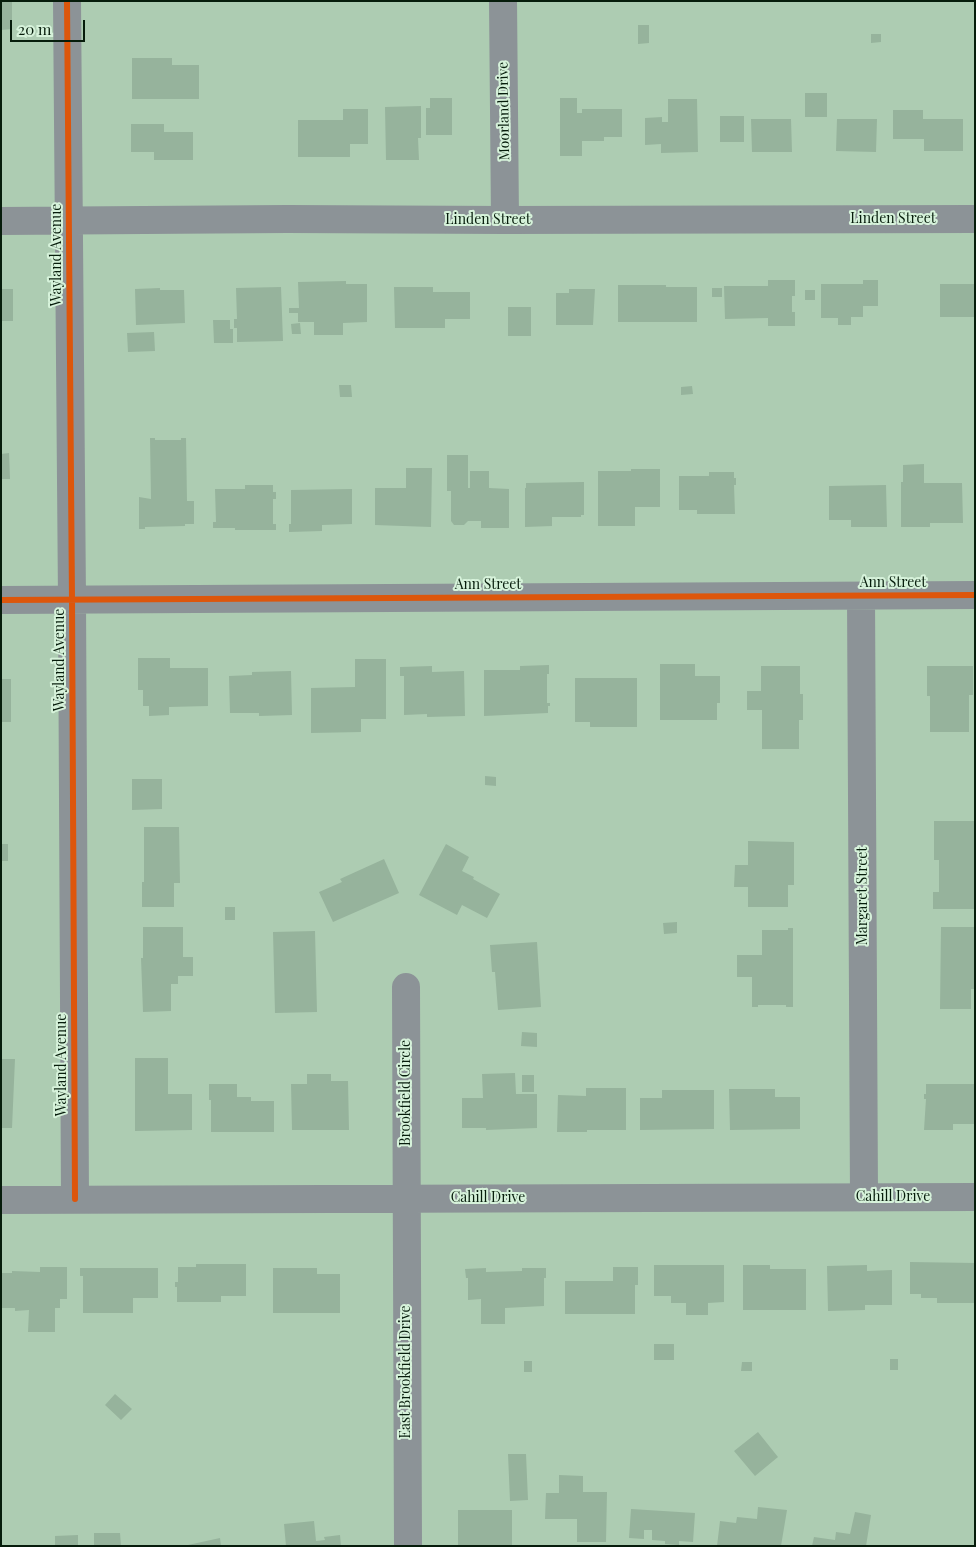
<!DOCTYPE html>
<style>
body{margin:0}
#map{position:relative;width:976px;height:1547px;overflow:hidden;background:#adccb2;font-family:"Playfair Display",serif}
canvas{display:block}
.frame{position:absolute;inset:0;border:2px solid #061c0b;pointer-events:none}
.scale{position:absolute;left:10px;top:20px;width:75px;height:22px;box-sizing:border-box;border:2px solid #061c0b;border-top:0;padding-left:6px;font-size:15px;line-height:18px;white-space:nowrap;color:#061c0b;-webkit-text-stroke:4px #d6f2da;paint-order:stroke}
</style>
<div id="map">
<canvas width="976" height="1547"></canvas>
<div class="frame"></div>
<div class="scale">20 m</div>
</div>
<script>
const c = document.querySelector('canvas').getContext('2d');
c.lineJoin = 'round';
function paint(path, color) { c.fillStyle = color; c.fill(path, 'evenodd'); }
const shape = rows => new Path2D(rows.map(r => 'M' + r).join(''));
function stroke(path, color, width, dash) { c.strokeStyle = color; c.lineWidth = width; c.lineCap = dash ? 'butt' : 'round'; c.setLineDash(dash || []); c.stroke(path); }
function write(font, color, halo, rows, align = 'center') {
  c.font = font + ' "Playfair Display",serif'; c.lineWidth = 4; c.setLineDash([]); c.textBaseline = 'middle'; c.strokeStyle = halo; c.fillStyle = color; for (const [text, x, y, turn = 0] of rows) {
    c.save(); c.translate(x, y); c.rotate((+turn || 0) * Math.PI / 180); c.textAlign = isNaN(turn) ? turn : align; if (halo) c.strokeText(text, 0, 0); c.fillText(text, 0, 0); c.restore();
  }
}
paint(shape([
 [1,1,12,1,12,29,1,30],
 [638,25,649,25,649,43,638,44],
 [871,34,881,34,881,42,871,43],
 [132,58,172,58,172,65,199,65,199,99,132,99],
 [805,93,827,93,827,117,805,117],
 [430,98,452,98,452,135,426,135,426,108,430,108],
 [560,98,577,98,577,113,582,113,582,109,622,109,622,137,604,137,604,141,582,141,582,156,560,156],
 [668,99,697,99,698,152,661,153,661,144,645,145,645,118,662,117,662,122,668,122],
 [421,106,421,138,418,138,419,160,386,160,385,107],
 [343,109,368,109,368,144,350,144,350,157,298,157,298,120,343,120],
 [893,110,923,110,923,119,963,119,963,151,924,151,924,139,893,139],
 [720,116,744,116,744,142,720,142],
 [751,119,791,119,792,152,752,152],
 [837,119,877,119,876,152,836,151],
 [131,124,164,124,164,132,193,132,193,160,154,160,154,152,131,152],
 [768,280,795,280,795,296,792,296,792,312,795,312,795,326,768,326,768,318,725,319,724,286,768,286],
 [863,280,878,280,878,306,863,306,863,317,851,317,851,325,838,325,838,318,821,318,821,284,863,284],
 [346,281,346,284,367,284,367,322,343,323,343,335,314,335,314,322,298,322,298,313,289,313,289,308,299,308,298,282],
 [940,284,975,284,975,317,940,317],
 [618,285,666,285,666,287,697,287,697,322,618,322],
 [281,287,283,341,237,342,237,328,234,328,234,319,237,319,236,288],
 [394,287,433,287,433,292,470,292,470,319,445,319,445,328,395,328],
 [160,288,160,290,184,290,185,323,136,325,135,289],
 [712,288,722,288,722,297,712,297],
 [1,289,13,289,13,321,1,321],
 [569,289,595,289,593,325,556,325,556,293,569,293],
 [805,290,815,290,815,300,805,300],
 [508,307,531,307,531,336,508,336],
 [213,320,230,320,230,329,233,329,233,343,214,343],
 [300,323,301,334,292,334,291,324],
 [154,332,155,351,128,352,127,333],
 [339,385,351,385,352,397,340,397],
 [692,386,693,394,681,395,681,387],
 [150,438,155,438,155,440,181,440,181,438,186,438,187,501,194,501,194,524,185,524,185,526,145,527,145,529,139,529,139,497,151,499],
 [9,453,10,479,1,479,1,454],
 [447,455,468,455,468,488,470,488,470,471,489,471,489,488,509,489,509,528,481,528,481,521,468,521,464,525,454,525,451,521,451,491,447,491],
 [924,464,924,483,962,483,963,523,930,523,930,527,901,527,901,482,903,482,903,465],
 [406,468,432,468,431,527,375,525,375,488,406,488],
 [631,469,660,469,660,507,635,507,635,526,598,526,598,471,631,471],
 [709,472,734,472,734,478,736,478,736,485,734,485,735,514,697,514,697,510,679,510,679,476,709,476],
 [584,482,584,515,581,515,581,517,552,517,552,526,525,527,525,488,526,488,526,483],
 [245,485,273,485,273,492,276,492,276,499,273,499,273,524,276,524,276,530,235,530,235,528,213,528,213,522,216,522,215,489,245,489],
 [886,485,887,527,851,527,851,520,829,520,829,486],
 [352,489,352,524,322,525,322,531,289,532,289,524,291,524,291,490],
 [138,658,170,658,170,668,208,668,208,706,169,707,169,715,149,716,149,706,143,706,143,690,138,690],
 [355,659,386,659,386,719,361,719,361,732,311,733,311,688,355,687],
 [660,664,695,664,695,676,720,676,720,703,717,703,717,720,660,720],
 [549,665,549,674,547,674,547,703,550,703,550,706,548,706,548,713,484,716,484,670,520,670,520,666],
 [432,666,432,672,464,671,465,716,427,717,427,714,404,715,404,676,400,676,400,667],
 [761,666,800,666,800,694,803,694,803,720,799,720,799,749,762,749,762,710,747,710,747,691,761,691],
 [927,666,973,666,973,695,969,695,969,732,930,732,930,696,927,696],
 [291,671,292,715,259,716,259,713,230,713,229,676,252,675,252,672],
 [575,678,637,678,637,727,590,727,590,722,575,722],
 [1,679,11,679,11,722,1,722],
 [485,776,496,777,496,786,485,785],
 [132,779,162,779,162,809,132,810],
 [934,821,975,821,975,909,933,909,933,892,939,892,939,860,934,860],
 [144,827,179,827,180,883,174,883,174,907,142,907,142,882,144,882],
 [748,841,794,842,794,885,788,885,788,907,748,907,748,887,734,887,735,865,748,865],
 [1,844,8,844,8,861,1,861],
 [446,844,469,857,462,871,474,877,473,879,500,894,487,918,462,905,457,915,419,895],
 [384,859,399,893,333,922,319,892,342,882,340,879],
 [225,907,235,907,235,920,225,920],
 [677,922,677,933,664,934,663,923],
 [143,927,183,927,183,957,193,957,193,976,178,976,178,984,171,984,171,1011,143,1012,141,958,143,958],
 [941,927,975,927,975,989,971,989,971,1009,940,1009],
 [788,928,793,928,793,1007,786,1007,786,1005,758,1005,758,1007,752,1007,752,977,737,977,737,955,762,955,762,930,788,930],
 [315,931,317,1012,275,1013,273,932],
 [537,942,541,1007,498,1010,495,972,492,972,490,945],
 [522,1032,537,1033,537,1047,521,1046],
 [135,1058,168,1058,168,1094,192,1094,192,1130,135,1131],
 [1,1059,15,1059,12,1128,1,1128],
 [515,1073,516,1094,537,1094,537,1128,486,1130,486,1128,462,1128,462,1098,483,1098,482,1074],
 [307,1074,331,1074,331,1081,348,1081,349,1130,292,1130,291,1084,307,1084],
 [522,1075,534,1075,534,1092,522,1092],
 [209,1084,237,1084,237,1097,251,1097,251,1101,274,1101,274,1132,211,1132,211,1100,209,1100],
 [926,1084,975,1084,975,1124,953,1124,953,1130,924,1130,926,1099,924,1099,924,1094,926,1094],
 [586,1088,626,1088,626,1130,587,1130,587,1132,557,1132,558,1095,586,1096],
 [729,1089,775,1089,775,1097,800,1097,800,1129,730,1130],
 [662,1090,714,1090,714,1129,640,1130,640,1098,662,1098],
 [910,1262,975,1263,975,1303,937,1303,937,1298,921,1298,921,1294,910,1294],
 [196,1264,246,1264,246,1296,221,1296,221,1302,177,1302,177,1287,175,1287,175,1282,178,1282,178,1267,196,1267],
 [654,1265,724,1265,724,1302,708,1303,708,1315,686,1315,686,1303,671,1303,671,1296,654,1296],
 [743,1265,770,1265,770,1269,806,1269,806,1310,743,1310],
 [867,1265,867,1271,892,1270,892,1305,865,1305,865,1310,828,1311,827,1266],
 [40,1267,67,1267,67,1299,60,1299,60,1308,55,1308,55,1332,28,1332,29,1310,15,1311,15,1308,1,1308,1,1273,12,1273,12,1271,40,1272],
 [613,1267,638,1267,638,1285,635,1285,635,1314,565,1314,565,1281,613,1281],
 [80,1268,158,1268,158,1298,133,1298,133,1313,83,1313,83,1276,80,1276],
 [273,1268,317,1268,317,1274,340,1274,340,1313,273,1313],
 [486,1268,486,1272,522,1271,522,1268,546,1268,546,1278,544,1278,544,1306,505,1308,505,1324,481,1324,481,1299,468,1300,468,1278,466,1278,465,1269],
 [654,1344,674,1344,674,1360,654,1360],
 [890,1359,898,1359,898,1370,890,1370],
 [524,1361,532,1361,532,1372,524,1372],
 [742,1362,752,1362,752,1371,741,1371],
 [115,1394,132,1409,121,1420,105,1405],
 [758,1432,778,1457,755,1476,734,1451],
 [508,1454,526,1454,528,1500,510,1501],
 [559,1475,583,1476,583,1492,607,1492,606,1542,577,1542,577,1519,545,1519,546,1493,559,1493],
 [758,1507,787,1510,781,1546,717,1546,720,1521,736,1523,737,1517,757,1519],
 [631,1509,695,1513,693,1542,679,1541,679,1545,665,1544,665,1541,652,1540,652,1530,644,1530,644,1539,629,1538],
 [458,1510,512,1510,512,1545,458,1545],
 [855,1512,871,1515,866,1546,812,1546,814,1537,835,1540,836,1532,850,1534],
 [314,1521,316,1541,325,1540,324,1537,340,1535,341,1546,286,1546,284,1524],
 [94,1533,120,1533,121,1546,94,1546],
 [78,1535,78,1546,55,1546,55,1536],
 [220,1538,221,1546,188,1546,188,1545]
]), '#96b39c');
stroke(shape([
 [67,1,72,599,75,1199],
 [503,1,505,220],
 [1,221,287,219,505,220,975,219],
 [861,596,864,1197],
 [1,600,975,595],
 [406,987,408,1546],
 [1,1200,975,1197]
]), '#8c9397', 28);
stroke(shape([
 [67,1,72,599,75,1199],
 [1,600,975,595]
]), '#dd560c', 6);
write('14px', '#061c0b', '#d6f2da', [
 ["Moorland Drive",504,111,-91],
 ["Linden Street",893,219],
 ["Linden Street",488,220],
 ["Wayland Avenue",57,255,-90],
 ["Ann Street",893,583],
 ["Ann Street",488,585],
 ["Wayland Avenue",60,660,-90],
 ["Margaret Street",863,896,-90],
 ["Wayland Avenue",62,1065,-90],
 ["Brookfield Circle",406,1093,-90],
 ["Cahill Drive",893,1197],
 ["Cahill Drive",488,1198],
 ["East Brookfield Drive",406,1372,-90]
]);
</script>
